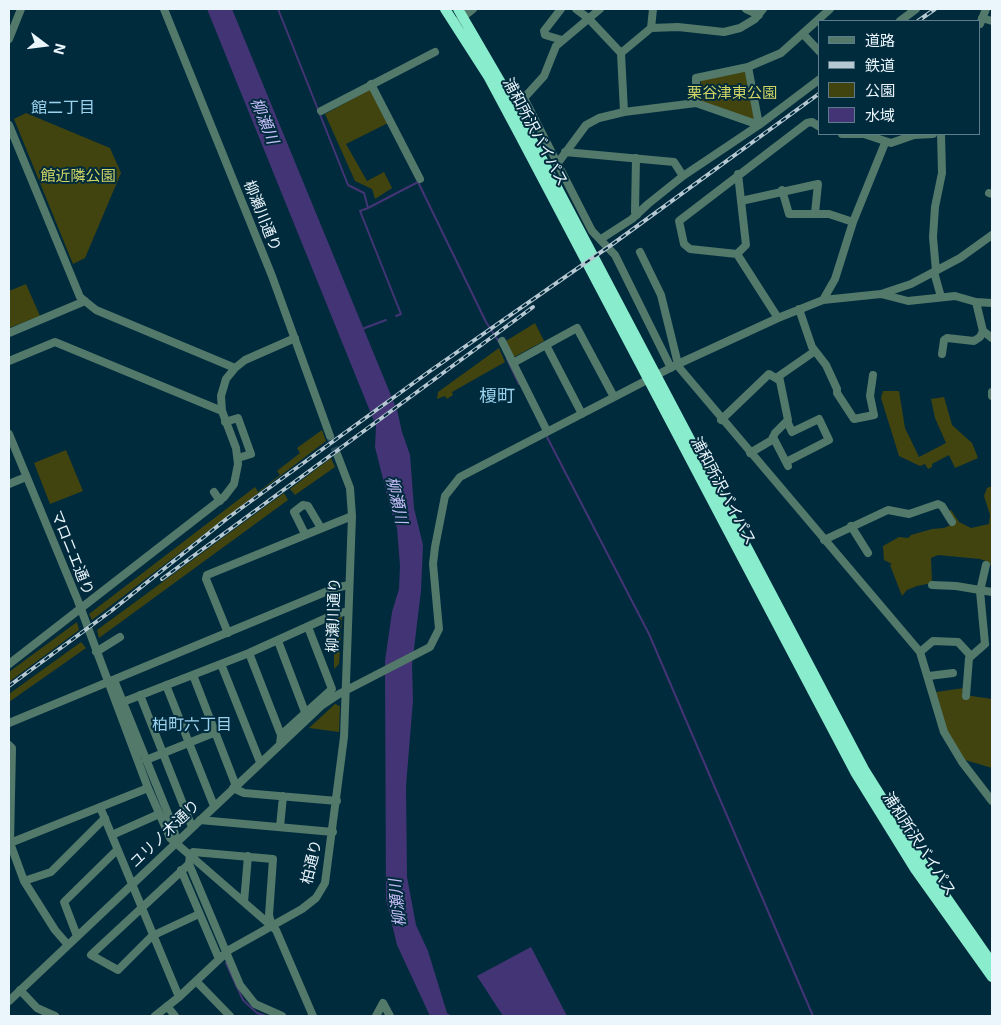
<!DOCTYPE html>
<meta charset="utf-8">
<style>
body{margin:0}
#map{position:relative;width:1001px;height:1025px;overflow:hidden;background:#002b3d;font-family:Inter,"Noto Sans JP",sans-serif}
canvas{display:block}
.frame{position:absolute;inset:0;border:10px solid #ebf6fc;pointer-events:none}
.legend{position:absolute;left:818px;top:20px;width:162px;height:115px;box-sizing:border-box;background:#002b3d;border:1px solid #5e7c89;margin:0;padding:6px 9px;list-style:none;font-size:15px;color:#ebf6fc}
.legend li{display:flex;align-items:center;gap:10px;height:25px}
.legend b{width:25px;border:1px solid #5e7c89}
.north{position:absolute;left:20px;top:20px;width:50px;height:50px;-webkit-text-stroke:4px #002b3d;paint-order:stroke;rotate:105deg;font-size:14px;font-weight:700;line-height:20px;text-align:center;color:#ebf6fc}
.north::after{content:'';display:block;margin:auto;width:18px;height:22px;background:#ebf6fc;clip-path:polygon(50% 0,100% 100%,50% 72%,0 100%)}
</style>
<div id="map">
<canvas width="1001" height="1025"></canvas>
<div class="frame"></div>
<ul class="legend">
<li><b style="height:6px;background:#53796b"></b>道路</li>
<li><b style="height:6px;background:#b6c8d1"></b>鉄道</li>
<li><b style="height:14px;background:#42440f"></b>公園</li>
<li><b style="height:14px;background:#433575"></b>水域</li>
</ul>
<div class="north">N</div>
</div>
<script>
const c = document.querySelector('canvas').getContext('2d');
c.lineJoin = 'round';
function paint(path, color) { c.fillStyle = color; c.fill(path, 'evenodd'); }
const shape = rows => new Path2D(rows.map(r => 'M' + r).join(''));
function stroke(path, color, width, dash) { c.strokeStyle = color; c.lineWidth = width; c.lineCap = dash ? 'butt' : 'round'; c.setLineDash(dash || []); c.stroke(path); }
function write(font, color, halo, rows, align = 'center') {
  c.font = font + ' Inter,"Noto Sans JP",sans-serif'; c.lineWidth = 4; c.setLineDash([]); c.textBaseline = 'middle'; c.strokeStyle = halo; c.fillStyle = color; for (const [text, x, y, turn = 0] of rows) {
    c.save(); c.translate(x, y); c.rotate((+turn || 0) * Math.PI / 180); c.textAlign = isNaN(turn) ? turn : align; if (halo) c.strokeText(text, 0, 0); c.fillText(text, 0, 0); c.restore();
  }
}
paint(shape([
 [745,71,755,121,700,101,701,80],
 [371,89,388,123,346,144,367,181,384,172,392,188,375,199,372,189,355,181,325,114],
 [26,113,110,148,121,173,85,258,73,264,14,119],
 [26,284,40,316,9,328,9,291],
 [535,323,544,341,514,357,512,356,506,341],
 [499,348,505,362,452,392,453,395,447,399,445,396,437,399,438,392],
 [883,391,899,391,905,428,919,457,946,443,935,418,931,399,944,397,952,425,972,443,978,458,955,468,949,455,932,464,932,467,928,469,925,464,920,466,899,456,881,398],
 [322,430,326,441,92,620,89,614,255,487,258,492,280,475,277,471,300,453,297,448],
 [66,450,83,491,50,504,34,463],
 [331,458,335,467,295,495,290,489],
 [992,486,992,568,989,562,980,559,938,555,931,558,932,583,917,586,907,590,902,596,890,565,892,564,884,560,883,546,899,537,908,538,911,535,932,529,944,528,953,524,949,511,951,510,959,522,971,528,989,524,990,515,984,496,987,488],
 [284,493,288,500,99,638,97,630],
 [339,615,342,617,339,664,334,669,334,617],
 [77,622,79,630,9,682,9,672],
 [81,642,86,648,9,702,9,694],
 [964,688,962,692,965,695,992,699,992,768,965,760,947,731,936,692],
 [335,704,340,706,339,732,309,728]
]), '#42440f');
paint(shape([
 [207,9,232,9,397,410,402,432,410,455,414,508,423,545,421,591,412,665,413,700,406,786,407,877,416,925,428,951,447,1013,452,1016,430,1016,397,945,386,899,385,661,392,612,399,589,400,566,397,528,390,507,375,447,376,426],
 [531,947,567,1016,503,1016,477,976]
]), '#433575');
stroke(shape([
 [278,9,348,185,364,193,368,208,418,182,486,322,499,342],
 [368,208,360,211,401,314,396,316],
 [362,329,386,320],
 [507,359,519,384],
 [547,437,649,634,813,1016],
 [226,963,243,1000,257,1013,266,1016]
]), '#433575', 2);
stroke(shape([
 [330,436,337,454]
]), '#23495a', 8, [8, 4]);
stroke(shape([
 [164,9,272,276,330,436],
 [561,9,544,31,545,35,562,40],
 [576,9,588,18,621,53,624,112],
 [600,9,556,46,544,76,524,98,592,231,615,255,671,368],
 [746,9,759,15],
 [982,18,992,21],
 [459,20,473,9],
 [900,21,916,9],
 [980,24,986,9],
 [651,28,653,9],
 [803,34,820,52],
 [9,39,21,9],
 [621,53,651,28,678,27,724,32,740,28,755,19,763,9],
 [748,67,759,125],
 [371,84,420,179],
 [696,103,696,78,748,67,781,53,830,9],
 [321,111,435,52],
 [9,125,80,297,96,310,235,368],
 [842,134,864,134,891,143,914,135,933,134],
 [565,152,674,162,683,176],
 [636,158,635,212,637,215],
 [557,164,586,125,599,118,624,112,696,103,759,125],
 [782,190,789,214,829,214,853,222],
 [989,193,992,194],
 [741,201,818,184,815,213],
 [601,239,632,219,648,204,683,176,759,125,820,79],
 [640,252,661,295,678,364],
 [737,254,746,245,738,174],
 [936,271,933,237,935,207,942,173,941,134],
 [934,272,941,297],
 [881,294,908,301,955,296,976,302,992,303],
 [823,300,835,279,853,222,885,143],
 [976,302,983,331,992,338],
 [799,309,812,347,826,365,837,389,837,393,854,419,874,415,870,396,873,375],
 [778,318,737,254,690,249,684,244,679,221,807,123,812,122,820,127],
 [9,333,85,301],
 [502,341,547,431],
 [546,345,582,414],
 [942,354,944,340,947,338,974,341,980,337,983,331],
 [9,361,55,342,222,411],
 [513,363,577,328,614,397],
 [677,365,920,652,944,732,962,762,992,801],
 [992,392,992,396],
 [721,420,769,374,779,380],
 [225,422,238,418,251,454,238,458],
 [9,434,78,601,148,788,170,838,276,930,313,1016],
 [773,437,788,466],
 [750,453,772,440,775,433,788,420,779,376,815,351],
 [786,462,829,440,819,419,792,432,787,421],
 [9,484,26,477],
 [214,492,220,501],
 [851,526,868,553],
 [305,534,294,512,303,505,308,506,321,528],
 [824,540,888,510,909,514,938,504,942,506,952,522],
 [932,585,956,586,992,592],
 [228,633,206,579,207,575,352,516],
 [278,641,305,712],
 [985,644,980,591,986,565],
 [96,652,120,637],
 [920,652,933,641,958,642,971,656],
 [249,653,281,735],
 [9,664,224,497,234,484,238,464,236,448,222,411,221,396,226,379,235,368,245,360,295,338],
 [221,664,260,762],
 [193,675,236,786],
 [929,676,953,673],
 [114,680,173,826,177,843],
 [166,685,214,806],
 [140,695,192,827],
 [966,696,969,658,985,644],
 [123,702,249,653,333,615,348,611],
 [9,723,335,588,349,585],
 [280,744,281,735,332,689,308,627],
 [9,745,12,748,10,843,24,881,55,930,68,945],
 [146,760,216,732],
 [233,788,244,793,337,801],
 [100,807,179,997],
 [200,820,333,832],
 [280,827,283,796],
 [112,835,159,814],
 [10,843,148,788],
 [189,864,240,985,255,1004,282,1016],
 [181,870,219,959],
 [24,881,51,872,105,818],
 [244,902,248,856],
 [199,914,152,936,118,970,91,955,189,864,190,854,193,852,273,859,269,915,272,926],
 [77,936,64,902,117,850],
 [196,981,230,1016],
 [20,990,37,1008,55,1016],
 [9,1001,321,706,339,694,430,647,439,629,433,564,435,547,445,496,460,477,678,364,778,318,823,300,881,294,911,284,960,258,992,235],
 [167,1006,175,1016],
 [155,1016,179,997,229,950,302,909,316,898,325,883,344,737,352,516,350,488,337,454],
 [376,1016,383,1003,390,1016]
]), '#53796b', 8);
stroke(shape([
 [445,9,488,76,519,134,855,772,915,869,992,977],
 [458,9,511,100,865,771,924,865,992,963]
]), '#89eccc', 10);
const rail = shape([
 [918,21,935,9],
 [162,579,533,307],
 [9,686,111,611,229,517,430,371,614,243,820,93]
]);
stroke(rail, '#b6c8d1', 4);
stroke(rail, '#002b3d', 2, [5.5]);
write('15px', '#d0d465', '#002b3d', [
 ["栗谷津東公園",732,93],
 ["館近隣公園",78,176]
]);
write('15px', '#ebf6fc', '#002b3d', [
 ["浦和所沢バイパス",535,132,62],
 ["柳瀬川通り",262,216,68],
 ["浦和所沢バイパス",723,491,62],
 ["マロニエ通り",72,553,68],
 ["柳瀬川通り",334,615,-88],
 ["ユリノ木通り",165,834,-44],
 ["浦和所沢バイパス",919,844,57],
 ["柏通り",312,862,-77]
]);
write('16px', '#9ad2ee', '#002b3d', [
 ["館二丁目",63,108],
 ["柏町六丁目",192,725]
]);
write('italic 16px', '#c4bcf6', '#002b3d', [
 ["柳瀬川",264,121,68],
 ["柳瀬川",396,500,77],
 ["柳瀬川",398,903,-96]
]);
write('18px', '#9ad2ee', '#002b3d', [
 ["榎町",497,397]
]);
</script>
